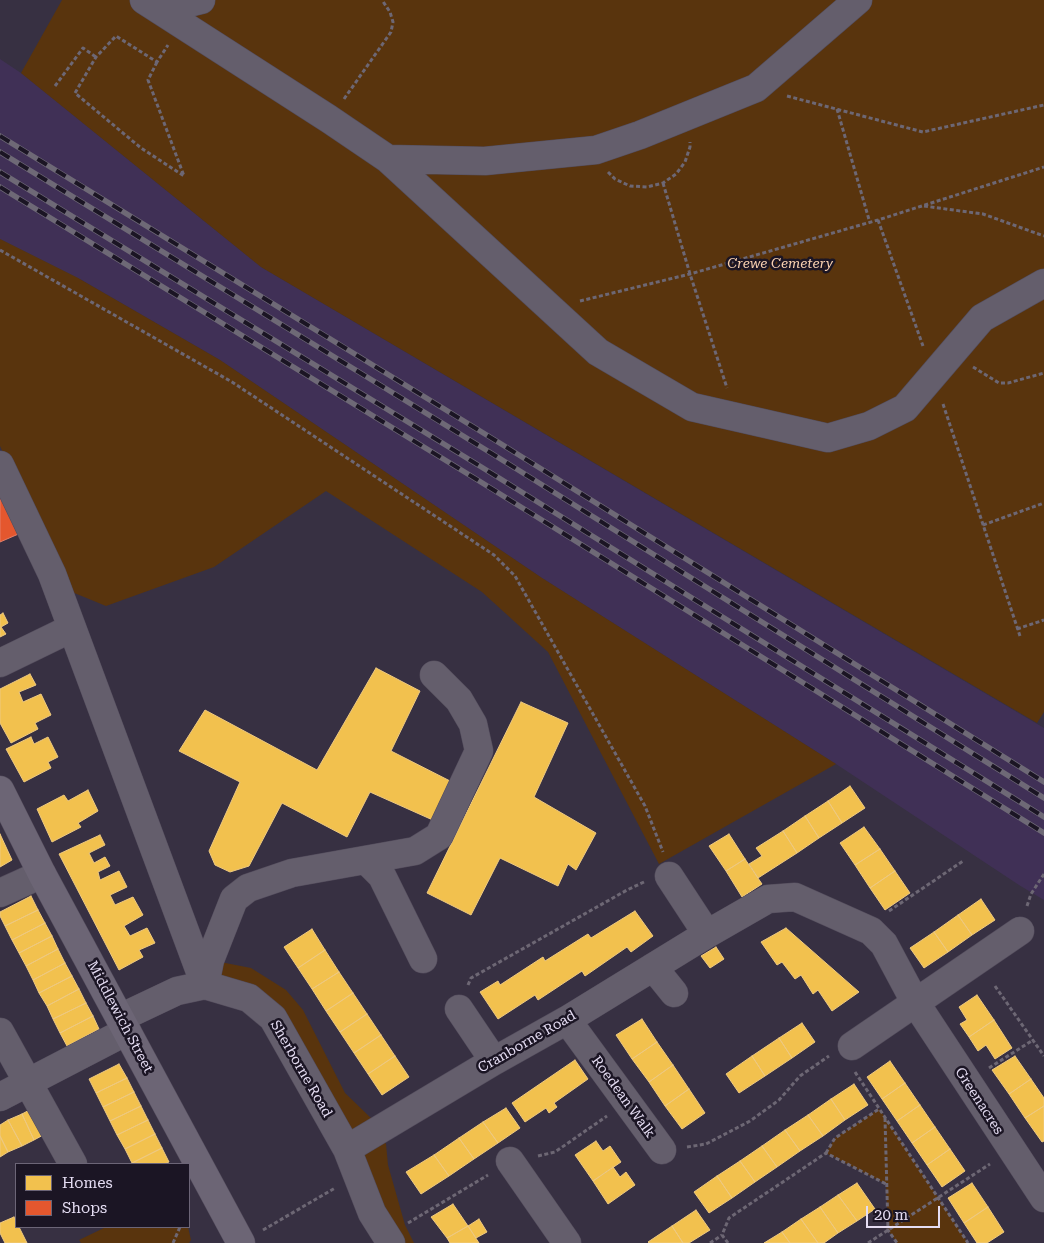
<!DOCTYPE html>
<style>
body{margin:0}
#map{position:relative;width:1044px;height:1243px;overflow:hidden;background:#373042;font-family:"Roboto Serif",serif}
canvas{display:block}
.legend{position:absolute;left:15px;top:1163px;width:175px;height:65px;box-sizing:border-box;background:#1b1524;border:1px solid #6c6577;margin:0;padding:6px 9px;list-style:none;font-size:15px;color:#e5ddf3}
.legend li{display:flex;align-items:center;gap:10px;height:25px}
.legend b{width:25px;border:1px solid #6c6577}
.scale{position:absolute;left:866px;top:1206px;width:74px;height:22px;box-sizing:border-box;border:2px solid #e5ddf3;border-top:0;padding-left:6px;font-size:15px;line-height:18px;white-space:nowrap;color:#e5ddf3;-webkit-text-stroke:4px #1b1524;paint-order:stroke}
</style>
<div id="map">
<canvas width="1044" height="1243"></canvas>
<ul class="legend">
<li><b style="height:14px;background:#f2c14e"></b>Homes</li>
<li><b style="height:14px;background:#e4572e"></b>Shops</li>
</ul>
<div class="scale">20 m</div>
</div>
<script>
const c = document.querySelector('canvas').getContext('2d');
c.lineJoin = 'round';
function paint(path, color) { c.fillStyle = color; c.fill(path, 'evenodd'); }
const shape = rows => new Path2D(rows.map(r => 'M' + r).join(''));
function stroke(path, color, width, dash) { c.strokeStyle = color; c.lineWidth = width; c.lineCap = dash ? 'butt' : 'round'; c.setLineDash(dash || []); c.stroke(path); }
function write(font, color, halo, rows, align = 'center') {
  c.font = font + ' "Roboto Serif",serif'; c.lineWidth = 5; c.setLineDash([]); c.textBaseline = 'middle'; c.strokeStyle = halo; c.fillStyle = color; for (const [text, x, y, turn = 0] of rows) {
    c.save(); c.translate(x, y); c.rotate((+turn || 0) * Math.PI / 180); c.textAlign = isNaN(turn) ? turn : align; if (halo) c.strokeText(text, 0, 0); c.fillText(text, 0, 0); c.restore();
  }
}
paint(shape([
 [0,59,21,73,261,267,1044,728,1044,900,1019,885,836,764,542,578,220,360,78,278,0,239]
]), '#403056');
paint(shape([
 [62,0,1044,0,1044,712,1037,723,261,267,21,73],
 [0,239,78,278,220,360,542,578,836,764,659,864,548,652,482,592,326,491,214,567,106,606,67,590,0,446],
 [210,960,251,968,286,990,303,1010,345,1093,373,1120,386,1144,388,1165,405,1225,414,1243,391,1243,273,1018,205,985],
 [879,1109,885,1117,968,1243,897,1243,888,1230,886,1184,826,1153,835,1138],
 [106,1227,188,1227,191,1240,189,1243,81,1243,79,1240]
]), '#59340d');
const homes = shape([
 [3,613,8,623,1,627,6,634,0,637,0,615,3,613],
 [376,668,420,691,391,751,454,783,435,821,370,792,347,837,282,803,249,866,230,872,215,865,209,851,240,782,179,751,205,710,317,770,376,668],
 [30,674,36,685,19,692,23,702,41,694,51,715,35,723,38,729,11,743,0,723,0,689,30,674],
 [521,702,568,723,534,797,596,833,576,870,568,864,558,886,500,858,471,915,427,893,521,702],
 [31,737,34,744,48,737,58,757,48,762,51,768,24,782,6,749,31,737],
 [850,786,865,808,842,823,828,801,850,786],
 [88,790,98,811,78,823,81,827,52,842,37,809,64,795,68,801,88,790],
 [828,801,842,823,819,838,805,816,828,801],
 [805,816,819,838,797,853,783,831,805,816],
 [864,827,880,849,855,865,840,843,864,827],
 [783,831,797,853,758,878,749,864,762,856,756,848,783,831],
 [0,834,12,860,0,867,0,834],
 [729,834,745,859,726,871,709,846,729,834],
 [100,835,105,845,89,853,94,863,105,857,110,866,98,872,100,880,119,871,127,887,110,895,115,905,133,897,143,915,124,926,130,936,147,928,155,943,139,950,143,957,119,970,59,854,100,835],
 [880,849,895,871,870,888,855,865,880,849],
 [745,859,762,884,742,897,726,871,745,859],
 [895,871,910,893,885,910,870,888,895,871],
 [31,896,38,910,5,926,0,916,0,912,31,896],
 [981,899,995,920,972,935,958,915,981,899],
 [38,910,45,923,12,940,5,926,38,910],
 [635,911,653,936,631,952,627,947,585,976,582,971,538,1000,535,995,498,1019,480,992,498,981,500,985,543,957,545,961,588,934,591,938,635,911],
 [958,915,972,935,948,952,934,932,958,915],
 [45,923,52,936,19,953,12,940,45,923],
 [786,928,859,992,832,1011,818,990,813,994,801,975,795,979,782,962,777,965,761,942,786,928],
 [312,929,325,950,298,968,284,947,312,929],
 [934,932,948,952,924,968,910,948,934,932],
 [52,936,58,949,26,966,19,953,52,936],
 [716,947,724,959,710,968,701,956,716,947],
 [58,949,65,963,33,980,26,966,58,949],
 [325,950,339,972,312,989,298,968,325,950],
 [65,963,72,976,39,993,33,980,65,963],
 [339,972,353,993,326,1011,312,989,339,972],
 [72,976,79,989,47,1006,39,993,72,976],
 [79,989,86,1003,53,1019,47,1006,79,989],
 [353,993,367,1014,340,1032,326,1011,353,993],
 [977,995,994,1020,969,1037,960,1024,967,1020,959,1007,977,995],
 [86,1003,93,1016,60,1033,53,1019,86,1003],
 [367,1014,381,1035,354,1053,340,1032,367,1014],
 [93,1016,99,1029,67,1046,60,1033,93,1016],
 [642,1019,657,1042,632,1059,616,1035,642,1019],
 [994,1020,1012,1048,995,1059,986,1045,978,1051,969,1037,994,1020],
 [802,1023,815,1042,792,1058,779,1038,802,1023],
 [381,1035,395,1056,368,1074,354,1053,381,1035],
 [779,1038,792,1058,765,1076,752,1056,779,1038],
 [657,1042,673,1065,649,1082,632,1059,657,1042],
 [395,1056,409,1077,382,1095,368,1074,395,1056],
 [752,1056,765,1076,739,1093,726,1074,752,1056],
 [1015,1056,1031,1079,1009,1094,992,1070,1015,1056],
 [575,1060,588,1079,554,1103,557,1107,549,1113,546,1108,525,1122,512,1103,575,1060],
 [890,1061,905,1083,882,1099,867,1077,890,1061],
 [119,1064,127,1078,96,1093,89,1079,119,1064],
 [673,1065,689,1089,665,1106,649,1082,673,1065],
 [127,1078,134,1092,103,1107,96,1093,127,1078],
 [1031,1079,1044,1098,1044,1106,1025,1118,1009,1094,1031,1079],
 [905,1083,920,1105,897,1121,882,1099,905,1083],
 [854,1084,868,1105,845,1120,831,1099,854,1084],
 [689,1089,705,1113,682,1129,665,1106,689,1089],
 [134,1092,141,1106,110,1121,103,1107,134,1092],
 [831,1099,845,1120,823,1136,808,1115,831,1099],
 [920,1105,935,1127,912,1143,897,1121,920,1105],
 [141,1106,148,1120,117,1135,110,1121,141,1106],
 [1044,1106,1044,1141,1042,1142,1025,1118,1044,1106],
 [35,1107,47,1133,34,1140,22,1114,35,1107],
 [506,1108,520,1128,498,1143,483,1122,506,1108],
 [22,1114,34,1140,22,1146,8,1120,22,1114],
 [808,1115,823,1136,800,1151,785,1130,808,1115],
 [8,1120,22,1146,8,1152,0,1136,0,1125,8,1120],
 [148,1120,155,1134,125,1149,117,1135,148,1120],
 [483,1122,498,1143,474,1159,459,1138,483,1122],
 [935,1127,950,1149,927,1165,912,1143,935,1127],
 [785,1130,800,1151,777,1167,762,1146,785,1130],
 [155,1134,162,1148,132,1163,125,1149,155,1134],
 [0,1136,8,1152,0,1157,0,1136],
 [459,1138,474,1159,449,1176,434,1155,459,1138],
 [596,1141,603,1151,610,1146,621,1162,593,1181,575,1155,596,1141],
 [762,1146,777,1167,755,1182,740,1161,762,1146],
 [162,1148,169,1162,164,1164,132,1163,162,1148],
 [950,1149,965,1171,942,1187,927,1165,950,1149],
 [434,1155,449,1176,421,1194,406,1172,434,1155],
 [740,1161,755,1182,732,1198,717,1176,740,1161],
 [613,1167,620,1177,626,1172,635,1185,608,1204,593,1181,613,1167],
 [717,1176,732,1198,709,1213,694,1192,717,1176],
 [857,1183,875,1209,857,1221,838,1195,857,1183],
 [972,1183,988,1207,964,1223,948,1198,972,1183],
 [838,1195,857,1221,838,1233,820,1207,838,1195],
 [453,1204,468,1226,447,1238,431,1217,453,1204],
 [820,1207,838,1233,824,1243,818,1243,801,1219,820,1207],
 [988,1207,1004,1232,987,1243,977,1243,964,1223,988,1207],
 [696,1210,710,1230,689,1243,683,1243,672,1226,696,1210],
 [14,1217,16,1221,16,1227,19,1227,27,1243,5,1243,0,1233,0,1223,14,1217],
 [479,1219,487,1232,476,1238,468,1226,479,1219],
 [801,1219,818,1243,790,1243,782,1232,801,1219],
 [468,1226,479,1243,450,1243,447,1238,468,1226],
 [672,1226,683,1243,649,1243,648,1242,672,1226],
 [782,1232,790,1243,764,1243,782,1232]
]);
paint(homes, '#f2c14e');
stroke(homes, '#eec980', 1);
const shops = shape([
 [0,487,30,529,0,542,0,487]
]);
paint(shops, '#e4572e');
stroke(shops, '#e47f69', 1);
const minor = shape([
 [144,0,329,119,388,159,485,161,596,150,640,135,756,88,858,0],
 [161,10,201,0],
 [388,159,598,352,692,407,828,438,869,426,905,408,982,318,1044,283],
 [0,465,52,574,205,985],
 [0,663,72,628],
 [366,860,382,876,423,959],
 [669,876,707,934],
 [0,893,42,874],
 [653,967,674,993],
 [205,985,210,960,234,899,248,888,292,873,415,851,439,836,479,751,473,724,459,700,434,675],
 [459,1009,494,1061],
 [120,1018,177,991,205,985,249,998,273,1018,347,1149,372,1213,391,1243],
 [567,1020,662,1150],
 [0,1032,73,1164],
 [852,1046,1020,931],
 [0,1097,127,1031],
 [347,1149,494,1061,567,1020,707,934,768,899,795,897,871,931,884,944,915,1002,1044,1198],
 [510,1161,567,1243]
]);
const major = shape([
 [0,790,42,874,241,1243]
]);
stroke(minor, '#534c5c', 29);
stroke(major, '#534c5c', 29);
stroke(shape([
 [157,62,148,80,184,176,141,148,75,93,96,57,116,36,157,62,168,45],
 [55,86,83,48,96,57],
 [787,96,923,132,1044,105],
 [344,99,391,32,393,22,390,12,382,0],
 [837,109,870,223],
 [608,172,615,179,630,186,647,187,663,183,676,174,685,162,690,147,690,142],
 [663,183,690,274,727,388],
 [924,206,983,214,1044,236],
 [878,220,923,346],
 [0,250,232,382,494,555,515,576,645,806,663,852],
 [580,301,690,274,878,220,1044,167],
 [973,367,999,383,1008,383,1044,373],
 [943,404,1020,636],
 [983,525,1044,503],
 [1017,629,1044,620],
 [1027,906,1031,894,1044,874],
 [889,911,963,861],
 [468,985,471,978,627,890,644,882],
 [995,986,1044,1056],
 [989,1068,1033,1040],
 [855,1072,968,1243],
 [885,1118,888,1230,897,1243],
 [687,1147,706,1144,750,1121,779,1100,800,1076,829,1056],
 [826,1153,835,1138,879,1109],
 [538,1156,555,1152,607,1116],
 [408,1223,488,1175],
 [263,1230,335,1188],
 [173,1243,180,1227],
 [710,1243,722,1235],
 [728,1243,722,1235,729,1218,826,1153,886,1184],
 [868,1243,990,1164]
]), '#6d6774', 3, [4, 2.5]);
stroke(minor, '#645e6c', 28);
stroke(major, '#6c6575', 28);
const rail = shape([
 [0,136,498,442,1044,782],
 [0,152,491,453,1044,798],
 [0,172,483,468,1044,817],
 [0,187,476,479,1044,833]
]);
stroke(rail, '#6e6976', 5.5);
stroke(rail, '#1b1524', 4, [11]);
write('italic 14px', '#fad2b1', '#1b1524', [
 ["Crewe Cemetery",780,264]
]);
write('14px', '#e5ddf3', '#1b1524', [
 ["Middlewich Street",120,1017,62],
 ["Cranborne Road",527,1042,-30],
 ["Sherborne Road",301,1069,60],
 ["Roedean Walk",623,1097,54],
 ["Greenacres",979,1101,57]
]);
</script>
